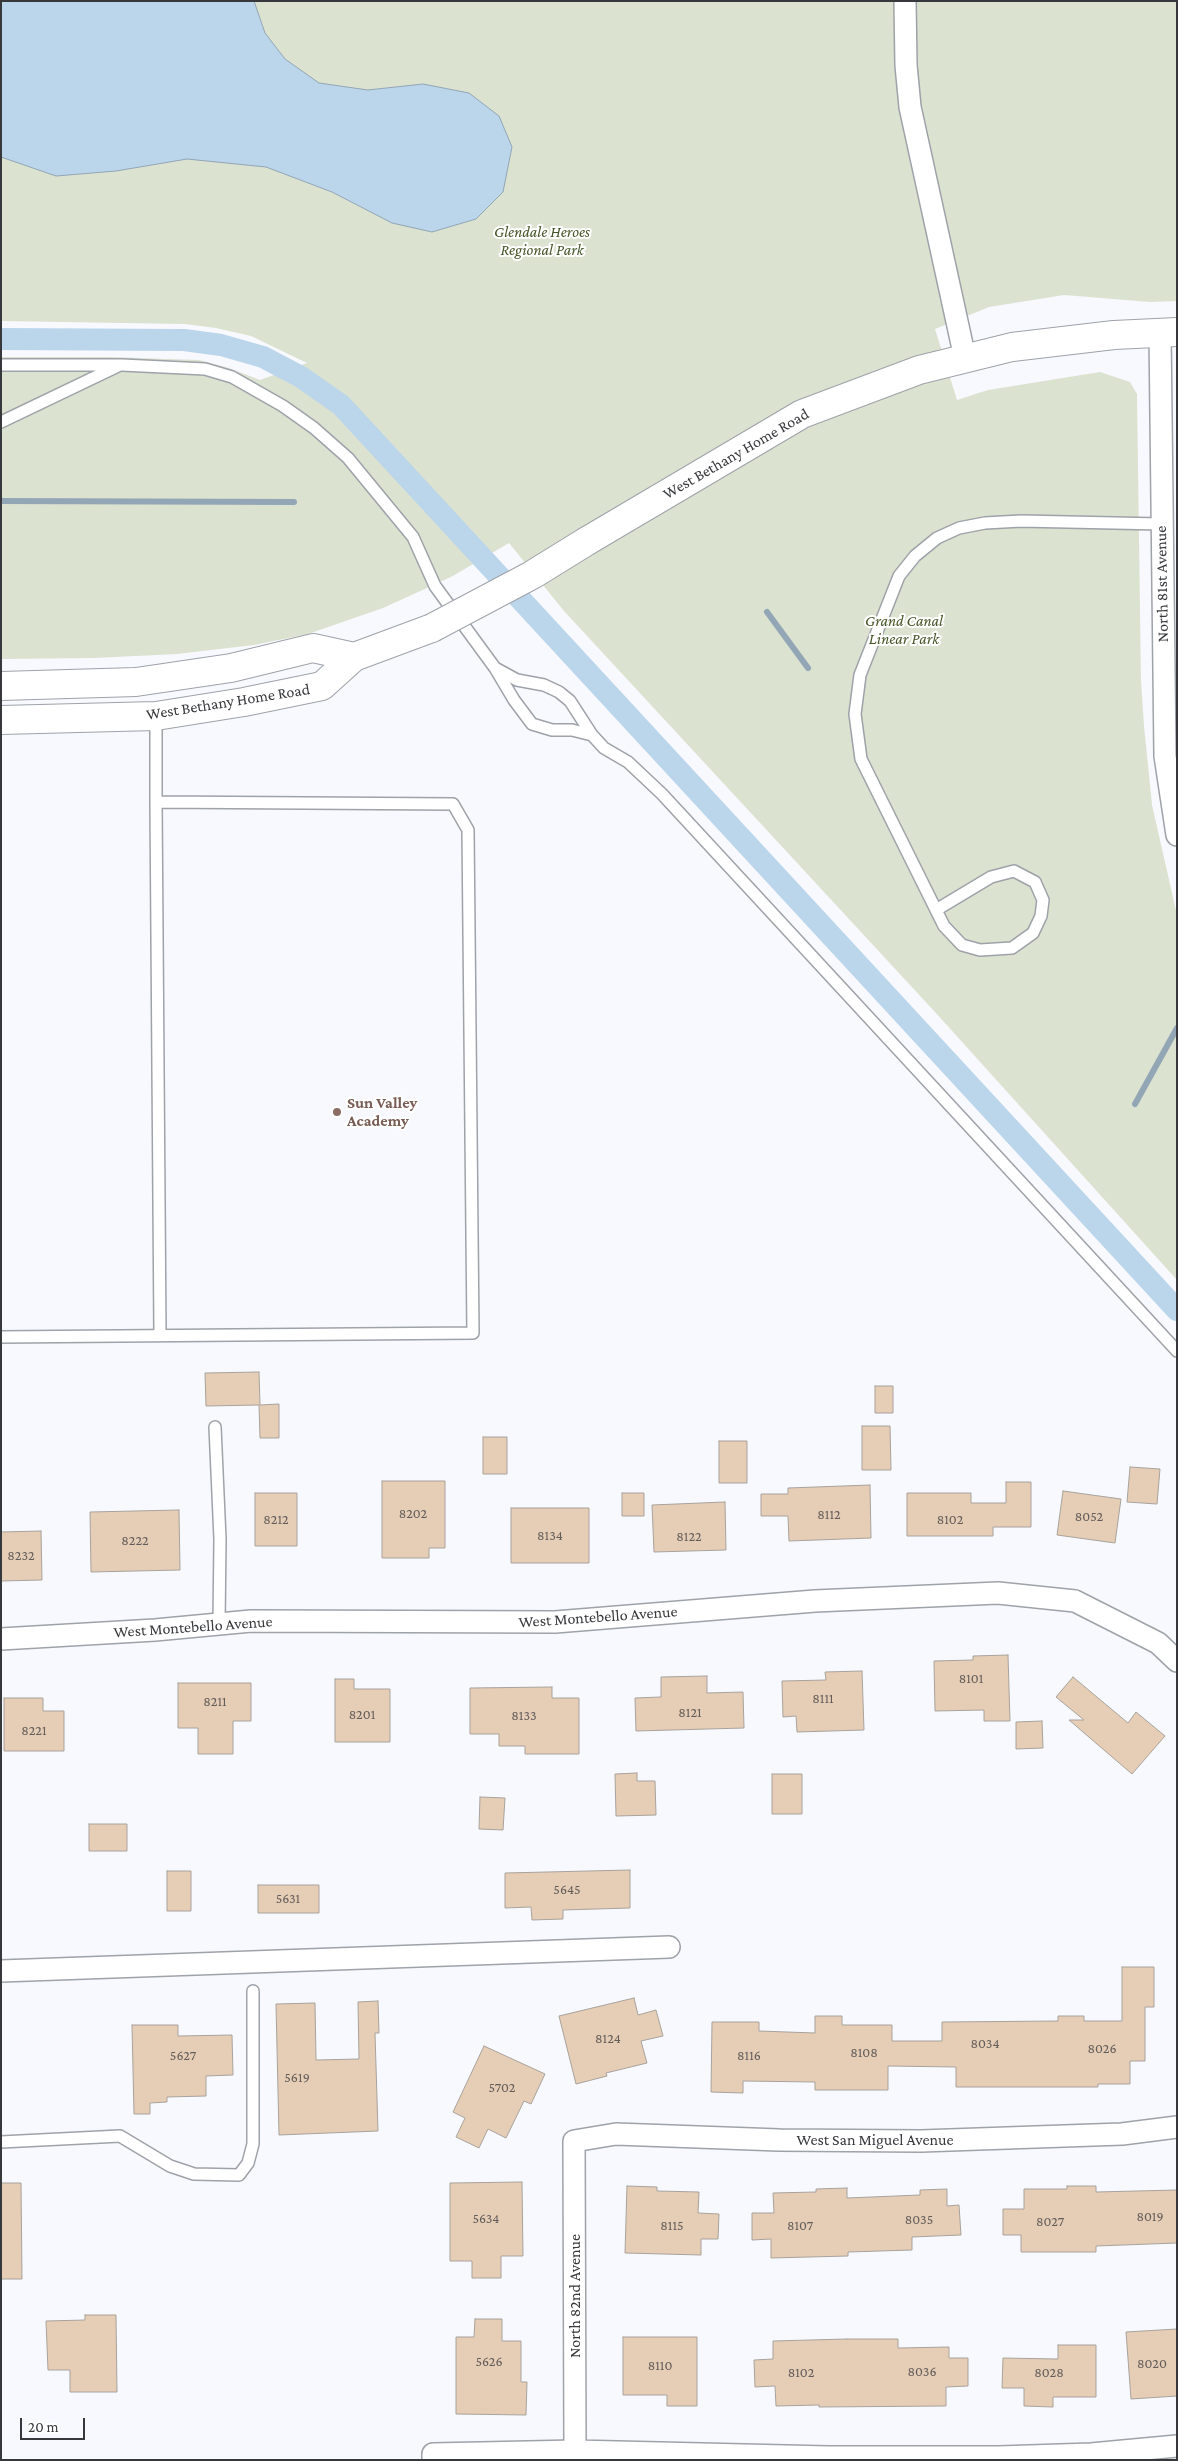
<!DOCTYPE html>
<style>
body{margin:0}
#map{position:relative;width:1178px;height:2461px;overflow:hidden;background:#f7f9fe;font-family:"Crimson Pro",serif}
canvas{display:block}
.frame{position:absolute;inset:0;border:2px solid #37383b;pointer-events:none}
.scale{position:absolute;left:20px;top:2418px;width:65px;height:22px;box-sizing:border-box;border:2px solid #37383b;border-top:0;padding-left:6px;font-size:15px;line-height:18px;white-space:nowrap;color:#37383b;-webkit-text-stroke:4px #fff;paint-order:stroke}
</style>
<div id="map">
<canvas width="1178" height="2461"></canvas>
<div class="frame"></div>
<div class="scale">20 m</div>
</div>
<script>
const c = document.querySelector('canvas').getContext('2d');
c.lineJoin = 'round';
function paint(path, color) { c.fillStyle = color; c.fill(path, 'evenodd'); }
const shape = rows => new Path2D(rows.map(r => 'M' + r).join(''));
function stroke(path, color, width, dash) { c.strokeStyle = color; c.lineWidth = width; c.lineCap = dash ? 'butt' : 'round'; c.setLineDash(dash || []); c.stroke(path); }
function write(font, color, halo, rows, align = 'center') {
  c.font = font + ' "Crimson Pro",serif'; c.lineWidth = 4; c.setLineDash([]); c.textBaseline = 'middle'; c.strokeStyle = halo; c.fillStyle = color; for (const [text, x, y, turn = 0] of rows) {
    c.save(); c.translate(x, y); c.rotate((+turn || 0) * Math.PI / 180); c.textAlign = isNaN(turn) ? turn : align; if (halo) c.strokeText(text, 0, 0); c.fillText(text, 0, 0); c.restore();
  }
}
paint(shape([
 [1,1,1177,1,1177,301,1150,302,1064,295,989,307,935,329,957,400,988,390,1100,372,1130,382,1137,394,1141,681,1144,726,1152,805,1177,915,1177,1280,935,1012,564,611,509,543,451,577,383,608,308,634,254,645,177,654,94,658,1,659,1,357,109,357,199,360,229,368,260,380,307,363,251,336,216,328,185,324,1,321]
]), '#dbe2d0');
const water = shape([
 [1,1,254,1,265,33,285,59,319,83,368,90,423,84,469,93,499,116,512,147,503,192,476,219,432,232,392,223,332,192,266,167,187,159,116,171,56,176,1,157,1,1]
]);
paint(water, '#bbd5eb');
stroke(water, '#93a6b6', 1);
stroke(shape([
 [1,501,294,502],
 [767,612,808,668],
 [1135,1104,1177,1028]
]), '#93a6b6', 6);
stroke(shape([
 [1,339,184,340,221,345,263,357,301,377,341,405,1177,1310]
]), '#bbd5eb', 22);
const building = shape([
 [259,1372,260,1405,279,1404,279,1438,260,1438,259,1405,206,1406,205,1373,259,1372],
 [875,1386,893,1386,893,1413,875,1413,875,1386],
 [862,1426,890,1426,891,1470,862,1470,862,1426],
 [483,1437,507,1437,507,1474,483,1474,483,1437],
 [719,1441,747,1441,747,1483,719,1483,719,1441],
 [1130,1467,1160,1469,1157,1504,1127,1502,1130,1467],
 [382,1481,445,1481,445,1548,429,1548,429,1558,382,1558,382,1481],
 [1006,1482,1031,1482,1031,1527,993,1527,993,1536,907,1536,907,1493,971,1493,971,1503,1006,1503,1006,1482],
 [870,1485,871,1538,789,1541,788,1516,761,1516,761,1494,788,1494,788,1488,870,1485],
 [1063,1491,1121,1499,1115,1543,1057,1535,1063,1491],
 [255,1493,297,1493,297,1546,255,1546,255,1493],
 [622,1493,644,1493,644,1516,622,1516,622,1493],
 [725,1502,726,1550,654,1552,652,1505,725,1502],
 [511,1508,589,1508,589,1563,511,1563,511,1508],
 [179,1510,180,1570,91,1572,90,1512,179,1510],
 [41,1531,42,1580,1,1581,1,1532,41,1531],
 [1008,1655,1010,1721,984,1721,984,1710,935,1711,934,1661,973,1660,973,1656,1008,1655],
 [862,1671,864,1730,797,1732,796,1716,783,1717,782,1681,826,1680,825,1672,862,1671],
 [707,1676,707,1693,743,1692,744,1728,636,1731,635,1698,661,1697,661,1677,707,1676],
 [1073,1677,1128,1723,1136,1712,1165,1736,1132,1774,1069,1720,1084,1720,1056,1697,1073,1677],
 [335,1679,354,1679,354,1689,390,1689,390,1742,335,1742,335,1679],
 [178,1683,251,1683,251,1721,233,1721,233,1754,198,1754,198,1728,178,1728,178,1683],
 [552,1687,552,1698,579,1698,579,1754,525,1754,525,1746,499,1746,499,1734,470,1734,470,1688,552,1687],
 [4,1698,43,1698,43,1711,64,1711,64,1751,4,1751,4,1698],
 [1042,1721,1043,1748,1016,1749,1016,1722,1042,1721],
 [637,1773,637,1781,655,1781,656,1815,616,1816,615,1774,637,1773],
 [772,1774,802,1774,802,1814,772,1814,772,1774],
 [480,1797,505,1798,503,1830,479,1829,480,1797],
 [89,1824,127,1824,127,1851,89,1851,89,1824],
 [630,1870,630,1908,563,1910,563,1919,532,1920,531,1907,505,1908,505,1873,630,1870],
 [167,1871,191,1871,191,1911,167,1911,167,1871],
 [258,1885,319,1885,319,1913,258,1913,258,1885],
 [1122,1967,1154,1967,1154,2007,1145,2007,1145,2061,1130,2061,1130,2084,1098,2084,1098,2087,956,2087,956,2067,888,2066,888,2090,815,2090,815,2082,743,2081,743,2093,711,2092,712,2022,759,2022,759,2031,815,2033,815,2016,842,2016,842,2025,892,2025,892,2041,942,2041,942,2022,1058,2021,1058,2016,1084,2016,1084,2021,1122,2021,1122,1967],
 [634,1998,638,2015,656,2010,663,2036,641,2041,647,2063,606,2073,607,2076,576,2084,559,2016,634,1998],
 [378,2001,379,2033,375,2033,378,2131,279,2135,276,2004,315,2003,316,2060,359,2059,358,2002,378,2001],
 [132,2025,178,2025,178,2036,232,2035,233,2075,206,2076,206,2096,167,2097,167,2102,150,2103,150,2114,134,2114,132,2025],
 [484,2046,545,2074,531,2104,524,2101,506,2138,488,2129,479,2148,456,2137,465,2118,453,2112,484,2046],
 [522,2182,523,2256,501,2256,501,2278,472,2278,472,2261,450,2261,450,2183,522,2182],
 [1,2183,21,2183,22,2279,1,2279,1,2183],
 [627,2186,657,2187,657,2191,699,2192,698,2213,719,2214,718,2239,701,2239,701,2255,625,2253,627,2186],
 [1067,2186,1096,2186,1096,2192,1177,2190,1177,2243,1096,2246,1096,2252,1021,2252,1021,2235,1003,2235,1003,2209,1024,2209,1024,2189,1067,2189,1067,2186],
 [847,2188,847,2198,920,2195,920,2190,947,2189,947,2206,959,2205,961,2235,912,2237,912,2250,848,2252,848,2256,771,2258,771,2239,752,2240,752,2213,774,2213,773,2193,816,2192,816,2189,847,2188],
 [85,2315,116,2315,117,2392,70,2392,70,2370,48,2370,46,2321,85,2320,85,2315],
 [475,2319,502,2319,502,2341,521,2341,521,2382,527,2382,526,2415,456,2414,456,2337,474,2337,475,2319],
 [1177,2329,1177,2396,1131,2399,1126,2332,1177,2329],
 [623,2337,697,2337,697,2406,667,2406,667,2395,623,2395,623,2337],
 [847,2339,898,2339,898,2348,949,2347,949,2358,968,2358,968,2386,946,2387,946,2406,819,2407,819,2405,776,2406,775,2386,755,2387,754,2360,773,2359,773,2341,847,2339],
 [1058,2345,1096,2345,1096,2397,1053,2397,1053,2407,1024,2406,1024,2388,1002,2388,1003,2358,1058,2359,1058,2345]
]);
paint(building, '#e6cdb6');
stroke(building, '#a8a29c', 1);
const service = shape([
 [1,365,122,365,205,369,232,377,283,406,314,428,348,458,413,537,435,586,495,668,514,700,532,724,552,730,572,730,592,735],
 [1,422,118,366],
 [495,668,517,680,544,685,559,692,570,701,592,735,604,748,628,762,662,794,1177,1351],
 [156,717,156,802],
 [936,910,991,877,1014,871,1035,882,1043,900,1041,916,1033,933,1012,948,980,950,962,945,944,926,861,759,855,714,860,675,899,576,915,556,937,538,959,528,985,523,1021,521,1161,524],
 [1,1337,473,1333,468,830,453,804,156,802,160,1334],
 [215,1427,220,1539,219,1624],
 [1,2142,120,2136,170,2166,194,2174,239,2175,248,2163,253,2144,253,1991]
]);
const minor = shape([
 [905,1,906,65,910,107,965,358],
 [1160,332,1165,756,1177,835],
 [1,1639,155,1630,251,1621,555,1622,815,1601,998,1593,1075,1601,1158,1643,1177,1661],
 [1,1971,669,1947],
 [575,2451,574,2141,616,2134,779,2140,921,2141,1122,2134,1177,2127],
 [433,2460,433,2454,575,2451,828,2457,999,2457,1091,2454,1177,2446]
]);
const secondary = shape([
 [587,541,802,414,919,370,1012,347,1114,335,1177,332],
 [1,686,136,682,231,668,313,648,354,657],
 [1,720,156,716,244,702,322,686,354,657,432,628]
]);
stroke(service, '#9ea2a9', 14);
stroke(minor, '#9ea2a9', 24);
stroke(secondary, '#9ea2a9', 30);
stroke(service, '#fff', 11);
stroke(minor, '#fff', 21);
stroke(secondary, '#fff', 28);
const secondaryBridge = shape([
 [432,628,532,575,587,541]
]);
stroke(secondaryBridge, '#9ea2a9', 30, []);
stroke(secondaryBridge, '#fff', 28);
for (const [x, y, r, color] of [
 [337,1112,5,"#8d6e63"]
]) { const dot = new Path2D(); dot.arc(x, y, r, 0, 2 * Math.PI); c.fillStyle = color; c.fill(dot); stroke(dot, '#fff', 2); }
write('14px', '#635d5a', null, [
 ["8202",413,1514],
 ["8112",829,1515],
 ["8052",1089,1517],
 ["8212",276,1520],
 ["8102",950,1520],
 ["8134",550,1536],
 ["8122",689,1537],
 ["8222",135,1541],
 ["8232",21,1556],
 ["8101",971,1679],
 ["8111",823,1699],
 ["8211",215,1702],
 ["8121",690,1713],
 ["8201",362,1715],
 ["8133",524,1716],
 ["8221",34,1731],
 ["5645",567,1890],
 ["5631",288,1899],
 ["8124",608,2039],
 ["8034",985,2044],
 ["8026",1102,2049],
 ["8108",864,2053],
 ["5627",183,2056],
 ["8116",749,2056],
 ["5619",297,2078],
 ["5702",502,2088],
 ["8019",1150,2217],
 ["5634",486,2219],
 ["8035",919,2220],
 ["8027",1050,2222],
 ["8115",672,2226],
 ["8107",800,2226],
 ["5626",489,2362],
 ["8020",1152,2364],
 ["8110",660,2366],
 ["8036",922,2372],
 ["8102",801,2373],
 ["8028",1049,2373]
]);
write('italic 16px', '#465729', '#fff', [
 ["Glendale Heroes",542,232],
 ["Regional Park",542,250],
 ["Grand Canal",904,621],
 ["Linear Park",904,639]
]);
write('16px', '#37383b', '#fff', [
 ["West Bethany Home Road",736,454,-30],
 ["North 81st Avenue",1162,584,-91],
 ["West Bethany Home Road",228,702,-9],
 ["West Montebello Avenue",598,1617,-4],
 ["West Montebello Avenue",193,1627,-4],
 ["West San Miguel Avenue",875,2140],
 ["North 82nd Avenue",575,2296,-90]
]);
write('bold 16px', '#785e54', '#fff', [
 ["Sun Valley",347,1103],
 ["Academy",347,1121]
], 'left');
</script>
